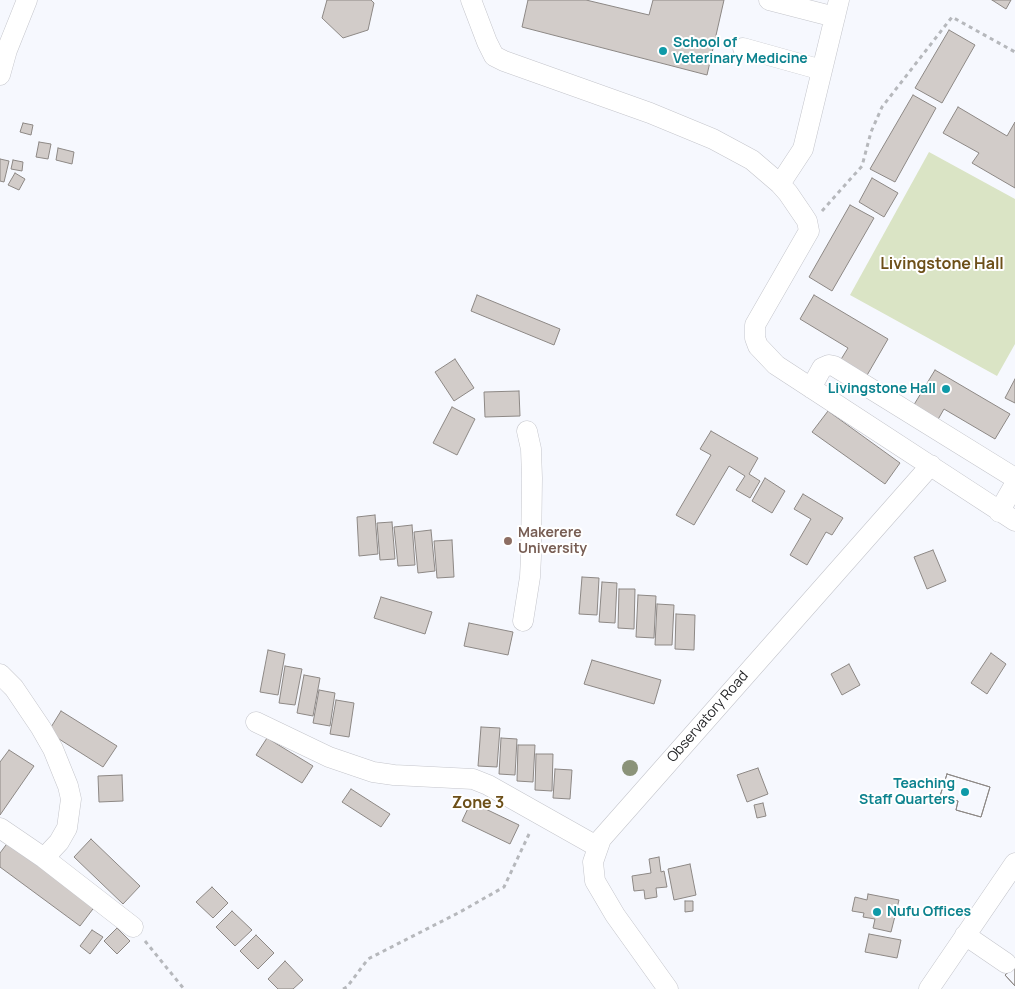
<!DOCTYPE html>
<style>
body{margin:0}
canvas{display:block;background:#f6f8fe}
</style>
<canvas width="1015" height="989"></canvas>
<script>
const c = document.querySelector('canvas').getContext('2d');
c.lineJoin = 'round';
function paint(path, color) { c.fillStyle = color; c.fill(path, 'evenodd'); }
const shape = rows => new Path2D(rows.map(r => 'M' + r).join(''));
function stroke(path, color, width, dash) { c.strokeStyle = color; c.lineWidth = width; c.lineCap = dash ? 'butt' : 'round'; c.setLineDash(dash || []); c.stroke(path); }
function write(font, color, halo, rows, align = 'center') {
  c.font = font + ' Manrope,sans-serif'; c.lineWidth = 4; c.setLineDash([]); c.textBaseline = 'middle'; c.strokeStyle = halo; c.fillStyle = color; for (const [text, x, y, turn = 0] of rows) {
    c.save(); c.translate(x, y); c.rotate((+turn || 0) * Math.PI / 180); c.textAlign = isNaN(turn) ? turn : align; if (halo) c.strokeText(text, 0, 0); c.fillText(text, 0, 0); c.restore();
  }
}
paint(shape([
 [929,152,1015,199,1015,344,997,376,850,295]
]), '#dae4c5');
const building = shape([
 [327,0,371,0,374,3,368,30,343,38,322,18,327,0],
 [528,0,586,0,649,15,653,0,724,0,707,75,522,27,528,0],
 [992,0,1011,0,1006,9,992,0],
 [949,30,975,45,942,103,915,88,949,30],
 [913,95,936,108,895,182,870,169,913,95],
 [958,107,1007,136,1015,122,1015,188,972,163,979,153,943,133,958,107],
 [23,123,33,125,31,135,20,132,23,123],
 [39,142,51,144,48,159,36,157,39,142],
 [58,148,74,152,72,164,56,160,58,148],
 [0,159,9,161,4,182,0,181,0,159],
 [13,160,23,162,22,171,11,169,13,160],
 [15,173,25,179,19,190,8,185,15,173],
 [872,178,898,193,884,217,859,202,872,178],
 [850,205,874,218,832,291,809,277,850,205],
 [477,295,560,329,554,345,471,311,477,295],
 [814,295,888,339,866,377,840,361,848,348,800,319,814,295],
 [455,359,474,388,454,401,435,372,455,359],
 [935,370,1010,414,995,439,944,409,936,423,912,408,935,370],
 [1015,379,1015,403,1005,398,1015,379],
 [519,391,520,416,485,417,484,392,519,391],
 [452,407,475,419,457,455,433,443,452,407],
 [828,411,900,463,885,484,812,432,828,411],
 [711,431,758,458,749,474,760,481,750,498,736,490,745,476,729,466,694,525,676,515,711,455,700,449,711,431],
 [765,478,785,491,772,513,752,501,765,478],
 [803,494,843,518,832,535,826,532,807,565,790,555,811,519,794,509,803,494],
 [375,515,378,554,359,556,357,517,375,515],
 [392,522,395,559,380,560,377,523,392,522],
 [412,525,415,565,398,566,394,527,412,525],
 [431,530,435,571,418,573,414,532,431,530],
 [452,540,454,577,437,578,434,541,452,540],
 [933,550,946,581,927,589,914,557,933,550],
 [582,577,599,578,597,615,579,614,582,577],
 [602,582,617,583,615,623,599,622,602,582],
 [619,589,635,589,634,629,618,628,619,589],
 [638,595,656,596,654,638,636,637,638,595],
 [381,597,432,612,425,634,374,618,381,597],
 [657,604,674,605,672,645,655,645,657,604],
 [676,614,695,615,694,650,675,649,676,614],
 [469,623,513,632,508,655,464,646,469,623],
 [268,650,285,654,278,695,260,692,268,650],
 [991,653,1006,664,987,694,971,683,991,653],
 [592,660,661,680,654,704,584,684,592,660],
 [849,664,860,685,842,695,831,674,849,664],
 [285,666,302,669,295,705,279,703,285,666],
 [304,675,320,678,313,716,297,713,304,675],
 [319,690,335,693,330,726,313,723,319,690],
 [336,700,354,703,349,737,330,734,336,700],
 [61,711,117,746,103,767,48,732,61,711],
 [481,727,500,728,497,767,478,766,481,727],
 [267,738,313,766,302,783,256,755,267,738],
 [501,738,517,739,515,775,499,774,501,738],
 [518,745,535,745,533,782,517,781,518,745],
 [9,750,34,766,0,815,0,762,9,750],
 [536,754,553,754,552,791,535,790,536,754],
 [758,768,768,794,747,802,737,775,758,768],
 [555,769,572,770,570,799,553,798,555,769],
 [947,774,990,787,981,817,956,810,958,801,940,796,947,774],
 [947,774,990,787,981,817,956,810,958,801,940,796,947,774],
 [122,775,123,801,99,802,98,776,122,775],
 [351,789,390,814,381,827,342,802,351,789],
 [471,802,519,825,510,844,462,821,471,802],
 [763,803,766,816,757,818,754,805,763,803],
 [12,837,99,901,80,926,0,867,0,853,12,837],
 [91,839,140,886,123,904,74,857,91,839],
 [659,857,661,872,664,871,667,887,656,888,657,897,645,899,644,890,634,891,632,876,651,873,649,859,659,857],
 [690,864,696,895,674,900,668,869,690,864],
 [212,887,228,903,213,918,196,902,212,887],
 [868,894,899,900,891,932,873,928,875,919,863,917,864,913,852,911,855,897,867,900,868,894],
 [685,901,693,901,693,911,685,912,685,901],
 [232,911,252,930,235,946,216,927,232,911],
 [117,928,130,941,117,954,104,941,117,928],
 [92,930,103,937,90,954,80,946,92,930],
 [869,934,901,940,897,958,865,952,869,934],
 [256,935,274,953,258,969,240,951,256,935],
 [285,961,303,980,293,989,278,989,268,979,285,961],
 [1015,966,1015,986,1005,975,1015,966],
 [1015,966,1015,986,1005,975,1015,966]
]);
paint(building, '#d2ccc9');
stroke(building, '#8d8885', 1);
const minor = shape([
 [471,0,487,42,494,56,504,61,650,113,713,139,752,160,780,184,788,193,803,215,807,221,809,231,755,325,755,338,758,346,776,365,1015,521],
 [769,0,835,17],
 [743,48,822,70],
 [0,75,7,50,27,0],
 [780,184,803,149,839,0],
 [811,388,822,368,829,365,834,366,1015,478],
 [999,512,1015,484],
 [523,621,530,577,531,556,532,478,531,449,527,431],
 [0,674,14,688,41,728,53,749,68,786,71,799,67,828,59,842,44,858,133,927],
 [256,722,329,757,373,772,394,775,473,779,488,785,598,847],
 [0,828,44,858],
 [965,935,1006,963],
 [668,989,615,915,595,881,593,862,601,839,931,465],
 [929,989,1015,863]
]);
stroke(minor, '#c4c5cb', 21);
stroke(shape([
 [822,211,862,166,871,132,882,107,952,17,1015,52],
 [145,941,184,989],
 [343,989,347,987,368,959,460,912,504,887,530,832]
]), '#b6b8bc', 3, [4, 4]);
stroke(minor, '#fff', 20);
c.fillStyle = '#8b9379';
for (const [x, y] of [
 [630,768]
]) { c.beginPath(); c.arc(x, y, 8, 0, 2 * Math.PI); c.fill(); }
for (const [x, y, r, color] of [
 [663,51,5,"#0f9aa8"],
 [946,389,5,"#0f9aa8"],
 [508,541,5,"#8d6e63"],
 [965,792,5,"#0f9aa8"],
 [877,912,5,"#0f9aa8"]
]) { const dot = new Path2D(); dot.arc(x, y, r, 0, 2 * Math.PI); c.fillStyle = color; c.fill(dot); stroke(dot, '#fff', 2); }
write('bold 14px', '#0d838f', '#fff', [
 ["School of",673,43],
 ["Veterinary Medicine",673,59],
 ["Livingstone Hall",936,389,"right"],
 ["Teaching",955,784,"right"],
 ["Staff Quarters",955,800,"right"],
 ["Nufu Offices",887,912]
], 'left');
write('bold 14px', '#785e54', '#fff', [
 ["Makerere",518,533],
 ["University",518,549]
], 'left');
write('14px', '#242527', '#fff', [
 ["Observatory Road",708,717,-49]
]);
write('bold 16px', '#6d5019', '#fff', [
 ["Livingstone Hall",942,265],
 ["Zone 3",478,804]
]);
</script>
